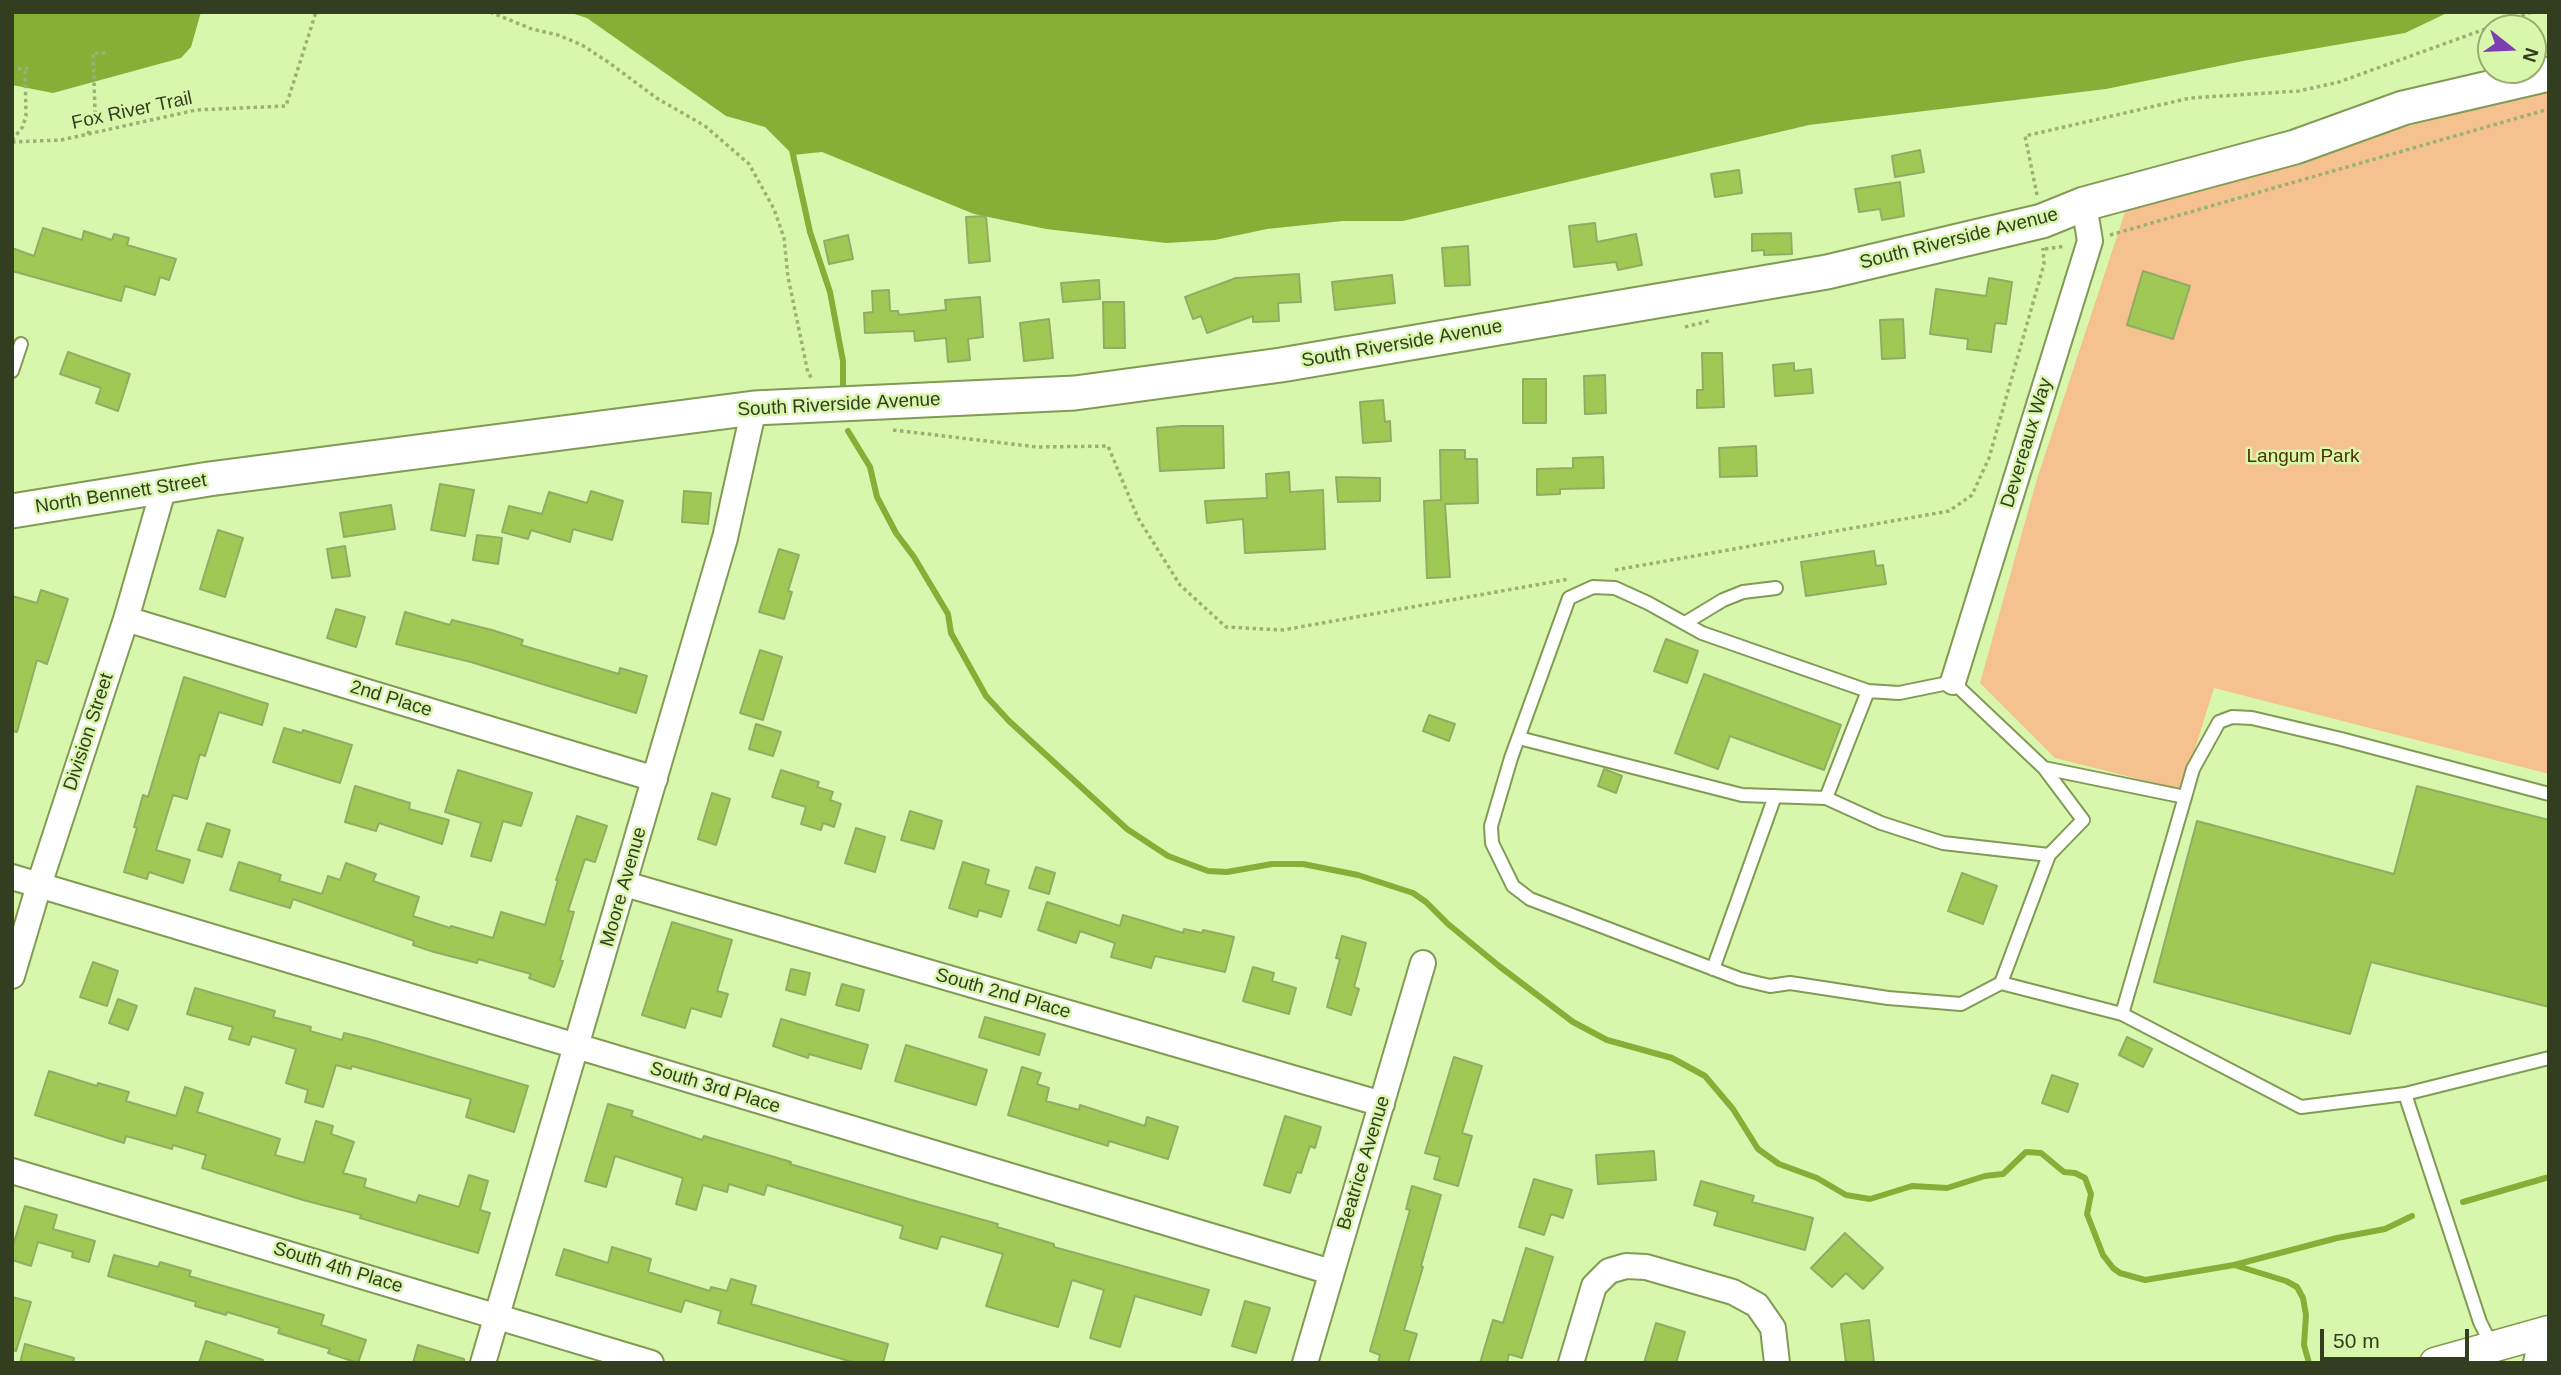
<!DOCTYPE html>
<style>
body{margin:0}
#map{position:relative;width:2561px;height:1375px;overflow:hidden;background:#d9f7ac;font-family:Arial,sans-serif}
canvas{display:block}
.frame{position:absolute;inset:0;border:14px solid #333e20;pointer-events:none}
.north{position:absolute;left:2477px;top:14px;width:70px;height:70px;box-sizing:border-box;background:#d9f7ac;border:2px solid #97ad74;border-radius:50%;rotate:108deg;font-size:19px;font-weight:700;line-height:28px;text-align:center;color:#333e20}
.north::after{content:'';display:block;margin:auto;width:24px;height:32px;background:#7e3eb3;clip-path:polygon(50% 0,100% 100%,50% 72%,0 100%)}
.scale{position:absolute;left:2320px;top:1329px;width:149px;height:32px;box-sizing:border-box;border:4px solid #333e20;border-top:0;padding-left:9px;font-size:21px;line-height:24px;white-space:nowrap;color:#333e20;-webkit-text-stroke:5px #d9f7ac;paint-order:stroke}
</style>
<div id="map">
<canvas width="2561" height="1375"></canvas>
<div class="frame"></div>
<div class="north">N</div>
<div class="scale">50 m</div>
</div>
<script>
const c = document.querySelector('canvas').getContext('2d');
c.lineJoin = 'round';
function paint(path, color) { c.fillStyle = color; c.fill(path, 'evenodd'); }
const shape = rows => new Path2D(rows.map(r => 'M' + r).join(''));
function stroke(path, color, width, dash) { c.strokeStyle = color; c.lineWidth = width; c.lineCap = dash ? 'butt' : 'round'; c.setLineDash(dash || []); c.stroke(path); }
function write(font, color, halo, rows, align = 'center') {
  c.font = font + ' Arial,sans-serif'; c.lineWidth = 5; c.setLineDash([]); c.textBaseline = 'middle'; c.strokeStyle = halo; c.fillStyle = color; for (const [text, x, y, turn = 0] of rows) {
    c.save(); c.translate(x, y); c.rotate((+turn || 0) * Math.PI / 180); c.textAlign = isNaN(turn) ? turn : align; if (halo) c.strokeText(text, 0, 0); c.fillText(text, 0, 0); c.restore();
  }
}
paint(shape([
 [2549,91,2549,774,2214,688,2182,790,2055,758,1980,683,2037,479,2126,209,2409,126]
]), '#f4c18f');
paint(shape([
 [12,12,201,12,191,47,181,58,53,93,12,85],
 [568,12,2449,12,2405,33,2243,61,2106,89,1809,125,1403,221,1343,221,1267,229,1215,240,1166,243,1046,229,974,214,822,152,793,155,765,127,726,116,587,18]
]), '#87ae37');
stroke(shape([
 [792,150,810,232,830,292,843,361,843,386],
 [848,431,870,467,877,497,896,533,914,557,948,614,951,633,986,696,1009,721,1127,829,1168,856,1208,871,1227,872,1272,864,1303,864,1358,875,1413,893,1426,902,1448,924,1499,966,1573,1022,1607,1040,1672,1058,1705,1076,1733,1109,1758,1149,1779,1164,1817,1178,1846,1195,1870,1199,1912,1186,1947,1188,1985,1176,2003,1174,2026,1152,2041,1153,2064,1172,2075,1173,2085,1178,2091,1194,2087,1214,2103,1255,2113,1268,2120,1273,2145,1280,2234,1265,2337,1238,2385,1229,2412,1216],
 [2463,1202,2549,1177],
 [2234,1265,2286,1281,2297,1287,2303,1298,2306,1315,2304,1345,2309,1363]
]), '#87ae37', 6);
const building = shape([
 [1920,150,1924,172,1895,177,1892,156,1920,150],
 [1739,170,1742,193,1715,197,1711,174,1739,170],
 [1900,182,1904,216,1882,220,1880,209,1859,212,1855,189,1900,182],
 [986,216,990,261,969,263,966,217,986,216],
 [1595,223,1597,242,1636,234,1642,265,1618,270,1616,262,1574,267,1569,226,1595,223],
 [43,228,82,240,84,231,112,240,114,234,129,238,127,245,176,259,169,280,160,277,155,295,125,286,121,301,12,271,12,248,34,256,43,228],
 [1791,233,1792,254,1764,255,1764,250,1752,251,1752,234,1791,233],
 [848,235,853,259,829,264,824,241,848,235],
 [1468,246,1470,285,1445,286,1442,248,1468,246],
 [2143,271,2190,286,2173,339,2127,325,2143,271],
 [1299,274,1301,302,1278,303,1279,321,1253,322,1253,316,1207,333,1201,316,1193,319,1185,297,1236,278,1299,274],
 [1392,275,1395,303,1335,310,1332,282,1392,275],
 [1989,278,2012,282,2006,324,1995,323,1991,352,1967,349,1968,339,1930,334,1936,289,1986,296,1989,278],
 [1099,280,1100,299,1063,302,1061,283,1099,280],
 [889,290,890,311,898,311,899,315,946,310,945,300,980,297,983,337,968,339,970,360,948,362,946,338,915,341,914,331,865,333,864,313,873,312,872,291,889,290],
 [1103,302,1124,302,1125,348,1104,348,1103,302],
 [1049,319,1053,358,1024,361,1020,323,1049,319],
 [1903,319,1905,358,1882,359,1880,320,1903,319],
 [68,352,130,374,118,411,96,403,101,388,60,374,68,352],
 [1702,353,1722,353,1724,407,1697,408,1697,390,1703,390,1702,353],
 [1794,363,1794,371,1811,369,1813,393,1775,396,1773,365,1794,363],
 [1605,375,1606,413,1585,414,1584,376,1605,375],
 [1523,379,1546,379,1546,423,1523,423,1523,379],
 [1383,400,1385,422,1390,421,1391,441,1363,443,1360,402,1383,400],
 [1180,426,1223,426,1224,468,1160,471,1157,428,1180,426],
 [1756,446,1757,476,1720,477,1719,448,1756,446],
 [1440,450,1465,450,1465,459,1477,459,1478,503,1445,504,1450,577,1427,578,1424,501,1441,500,1440,450],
 [1603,457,1604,488,1560,489,1560,494,1537,495,1537,469,1573,468,1573,458,1603,457],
 [1289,472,1290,492,1323,490,1325,549,1245,553,1243,519,1207,523,1205,501,1267,498,1266,474,1289,472],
 [1336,477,1380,478,1380,501,1338,502,1336,477],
 [440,484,474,490,465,536,431,530,440,484],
 [591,491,623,501,612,540,573,529,570,542,531,530,528,539,502,532,509,506,542,514,549,492,587,503,591,491],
 [684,491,711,493,708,524,682,522,684,491],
 [391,505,395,529,344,537,340,513,391,505],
 [218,530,243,538,225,597,200,589,218,530],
 [477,535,502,538,498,564,473,560,477,535],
 [345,546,350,576,332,578,327,549,345,546],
 [779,549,799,555,788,591,792,592,784,619,759,612,779,549],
 [1874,551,1876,566,1883,565,1886,584,1806,596,1801,562,1874,551],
 [41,590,68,599,47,664,37,660,17,732,12,731,12,596,37,603,41,590],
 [336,609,365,617,356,647,327,638,336,609],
 [405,612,450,625,452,620,492,630,523,640,521,645,619,674,620,668,647,676,636,713,471,662,396,644,405,612],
 [1666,639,1698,651,1687,683,1654,671,1666,639],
 [760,650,782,657,763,720,740,713,760,650],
 [1704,674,1841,725,1824,770,1730,736,1718,769,1675,753,1704,674],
 [184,677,268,704,262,725,219,712,205,756,200,754,187,799,173,795,156,850,190,860,183,883,149,872,147,879,124,872,137,828,134,827,143,795,148,797,184,677],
 [1429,715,1455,724,1449,741,1423,731,1429,715],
 [756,724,781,732,773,756,749,749,756,724],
 [284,728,302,733,303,730,352,745,340,783,273,762,284,728],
 [1604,769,1622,776,1616,793,1598,786,1604,769],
 [458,770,532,793,521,826,503,821,491,861,471,856,481,823,445,812,458,770],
 [781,770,819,782,817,787,833,792,830,800,841,804,834,827,823,823,821,830,801,824,806,807,772,797,781,770],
 [355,786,410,803,409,809,449,820,442,844,379,823,376,831,345,822,355,786],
 [2417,786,2549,820,2549,1007,2371,962,2350,1034,2154,982,2197,821,2394,874,2417,786],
 [712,793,730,799,716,845,698,839,712,793],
 [910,811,942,821,934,849,901,840,910,811],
 [577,816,607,826,595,862,585,859,568,911,574,912,560,960,563,961,554,987,529,978,531,974,478,959,477,963,434,952,413,945,414,941,293,899,290,908,230,890,239,862,281,875,279,881,322,894,328,876,340,880,346,863,376,874,373,881,419,897,413,916,450,928,451,926,493,938,501,912,545,925,558,880,556,880,577,816],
 [207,823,230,830,222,857,198,850,207,823],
 [856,828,885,837,875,872,845,863,856,828],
 [963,862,989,870,985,884,1009,891,1001,917,979,910,977,917,949,908,963,862],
 [1036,867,1055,873,1049,894,1029,888,1036,867],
 [1962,873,1997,886,1983,924,1948,911,1962,873],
 [1047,902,1120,926,1123,915,1183,933,1184,929,1202,933,1203,930,1234,937,1225,972,1155,956,1151,968,1111,957,1115,943,1080,931,1076,943,1038,930,1047,902],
 [672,922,732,940,717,991,728,994,721,1017,691,1008,685,1028,642,1015,672,922],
 [1342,936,1366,943,1354,987,1359,989,1351,1015,1327,1007,1340,959,1336,958,1342,936],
 [93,962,118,971,107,1006,80,997,93,962],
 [1253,967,1274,973,1272,981,1296,988,1289,1014,1243,1001,1253,967],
 [791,969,810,973,805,995,786,990,791,969],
 [842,984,864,990,859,1011,836,1005,842,984],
 [195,988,275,1011,273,1017,311,1027,310,1031,342,1040,344,1033,369,1039,528,1086,514,1132,466,1117,471,1099,352,1066,351,1069,336,1065,323,1107,305,1102,308,1090,286,1083,296,1049,252,1036,249,1045,229,1039,233,1027,187,1014,195,988],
 [118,999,137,1006,128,1030,109,1023,118,999],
 [985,1017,1045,1034,1039,1055,979,1037,985,1017],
 [781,1019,868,1045,861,1069,809,1054,808,1058,773,1046,781,1019],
 [2127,1037,2152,1049,2143,1067,2119,1055,2127,1037],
 [906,1045,987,1070,976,1105,895,1081,906,1045],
 [1454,1057,1482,1066,1462,1133,1472,1136,1458,1186,1434,1179,1440,1157,1425,1153,1454,1057],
 [1022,1067,1041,1073,1037,1084,1049,1088,1046,1101,1079,1110,1080,1105,1145,1126,1147,1117,1178,1127,1168,1159,1109,1141,1108,1146,1008,1115,1022,1067],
 [49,1071,97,1086,98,1083,129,1092,126,1101,176,1116,185,1087,203,1093,197,1112,280,1139,275,1155,304,1163,316,1121,333,1126,331,1134,354,1142,343,1173,366,1179,364,1187,416,1203,419,1195,459,1207,469,1175,488,1181,480,1210,490,1213,478,1253,360,1218,361,1215,303,1200,202,1168,206,1155,173,1145,172,1149,126,1136,124,1143,35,1115,49,1071],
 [2052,1075,2078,1084,2068,1112,2042,1103,2052,1075],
 [608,1104,633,1111,631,1116,702,1140,704,1136,791,1162,790,1164,912,1200,998,1224,997,1227,1054,1244,1054,1247,1209,1290,1201,1315,1135,1296,1120,1347,1090,1338,1104,1290,1072,1280,1058,1327,986,1306,1003,1254,941,1236,937,1249,900,1238,903,1226,767,1185,764,1195,729,1184,727,1192,703,1185,696,1210,676,1204,683,1178,615,1156,606,1187,585,1181,608,1104],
 [1285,1116,1321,1127,1315,1148,1310,1146,1301,1173,1297,1172,1290,1193,1264,1185,1285,1116],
 [1654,1151,1656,1180,1598,1184,1596,1155,1654,1151],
 [1534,1179,1572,1190,1563,1218,1551,1214,1544,1235,1519,1227,1534,1179],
 [1701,1181,1754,1196,1752,1202,1813,1218,1805,1250,1714,1225,1718,1212,1694,1205,1701,1181],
 [1412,1186,1441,1195,1421,1266,1423,1267,1404,1330,1417,1334,1408,1363,1378,1363,1380,1355,1370,1351,1410,1210,1406,1209,1412,1186],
 [25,1206,57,1215,53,1229,95,1241,89,1262,72,1257,73,1252,38,1242,31,1266,12,1260,12,1249,25,1206],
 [1845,1233,1883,1268,1863,1289,1846,1273,1832,1287,1811,1268,1845,1233],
 [612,1247,651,1259,648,1272,710,1291,711,1287,727,1291,731,1279,756,1286,751,1304,888,1344,883,1363,856,1363,718,1323,721,1311,685,1300,681,1312,556,1275,564,1249,608,1263,612,1247],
 [1526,1248,1553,1257,1522,1358,1509,1354,1507,1363,1480,1363,1493,1320,1503,1323,1526,1248],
 [114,1255,158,1267,160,1262,191,1271,189,1276,324,1315,321,1325,366,1340,358,1363,328,1353,330,1349,278,1333,280,1328,227,1312,226,1315,195,1306,196,1302,108,1276,114,1255],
 [12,1297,31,1302,16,1351,12,1350,12,1297],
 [1245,1301,1270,1308,1256,1353,1232,1346,1245,1301],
 [1869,1320,1874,1362,1846,1363,1841,1324,1869,1320],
 [1656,1323,1685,1332,1676,1363,1644,1363,1656,1323],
 [206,1341,263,1360,262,1363,199,1363,206,1341],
 [25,1344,74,1358,73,1363,20,1363,25,1344],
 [418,1345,464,1359,464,1363,413,1363,418,1345]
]);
paint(building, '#9fc854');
stroke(building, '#91ad64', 2);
const service = shape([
 [12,371,21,344],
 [1685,623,1723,600,1743,592,1776,588],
 [1519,738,1742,795,1826,798,1881,823,1943,843,2049,855],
 [2044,768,2185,797,2122,1014],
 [2185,797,2193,769,2219,722,2232,717,2252,718,2341,739,2549,794],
 [1826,798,1868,691],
 [1713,969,1775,796],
 [2001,983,1961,1004,1888,998,1790,983,1770,986,1740,979,1530,899,1513,886,1492,843,1491,826,1511,758,1569,598,1593,587,1615,588,1648,603,1702,633,1868,691,1899,693,1953,682,2044,768,2083,820,2049,855,2001,983,2122,1014,2301,1107,2405,1094],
 [2492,1346,2480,1322,2405,1094,2549,1058]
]);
const minor = shape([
 [126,619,655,779],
 [1953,682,2090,241,2084,204],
 [12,877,1331,1272],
 [625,884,1382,1104],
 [12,976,39,885,126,619,164,487],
 [12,1171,651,1363],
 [483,1363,725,538,754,408],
 [1305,1363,1423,963],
 [1571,1363,1594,1286,1609,1271,1626,1266,1646,1267,1733,1292,1757,1305,1773,1328,1777,1363],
 [2536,1363,2542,1333]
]);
const tertiary = shape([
 [2435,1363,2549,1331]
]);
const secondary = shape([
 [12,511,209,479,754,408,1075,393,1281,365,1827,272,2042,221,2084,204,2295,147,2403,108,2549,74]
]);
stroke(service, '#809b54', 16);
stroke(minor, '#809b54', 28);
stroke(tertiary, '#809b54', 33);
stroke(secondary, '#809b54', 37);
stroke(shape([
 [490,12,532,29,558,35,582,45,608,62,658,99,705,126,749,164,774,209,784,238,788,277,808,373,813,380],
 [18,69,32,68],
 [88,134,95,111,93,53,108,53],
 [12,140,22,128,26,116,25,68],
 [12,142,61,140,196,110,286,106,316,12],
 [2037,195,2025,136,2190,98,2299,91,2339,82,2532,12],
 [2110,235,2549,109],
 [2045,249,2065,246],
 [1685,327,1709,321],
 [893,430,1037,447,1108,446,1138,518,1180,585,1226,627,1283,630,1569,579],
 [1615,570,1949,511,1972,495,1989,458,2044,264,2043,248]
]), '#99b076', 3.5, [3.5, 3.5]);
stroke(service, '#fff', 12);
stroke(minor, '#fff', 24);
stroke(tertiary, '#fff', 30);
stroke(secondary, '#fff', 33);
write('19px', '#333e20', '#d9f7ac', [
 ["Fox River Trail",132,111,-12],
 ["South Riverside Avenue",1959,239,-14],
 ["South Riverside Avenue",1402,344,-10],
 ["South Riverside Avenue",839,405,-3],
 ["Devereaux Way",2027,443,-73],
 ["North Bennett Street",121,494,-9],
 ["2nd Place",391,699,17],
 ["Division Street",89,732,-72],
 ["Moore Avenue",624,887,-74],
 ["South 2nd Place",1003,994,16],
 ["South 3rd Place",715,1088,17],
 ["Beatrice Avenue",1364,1163,-73],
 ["South 4th Place",338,1268,17]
]);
write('19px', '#523105', '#d9f7ac', [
 ["Langum Park",2303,457]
]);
</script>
